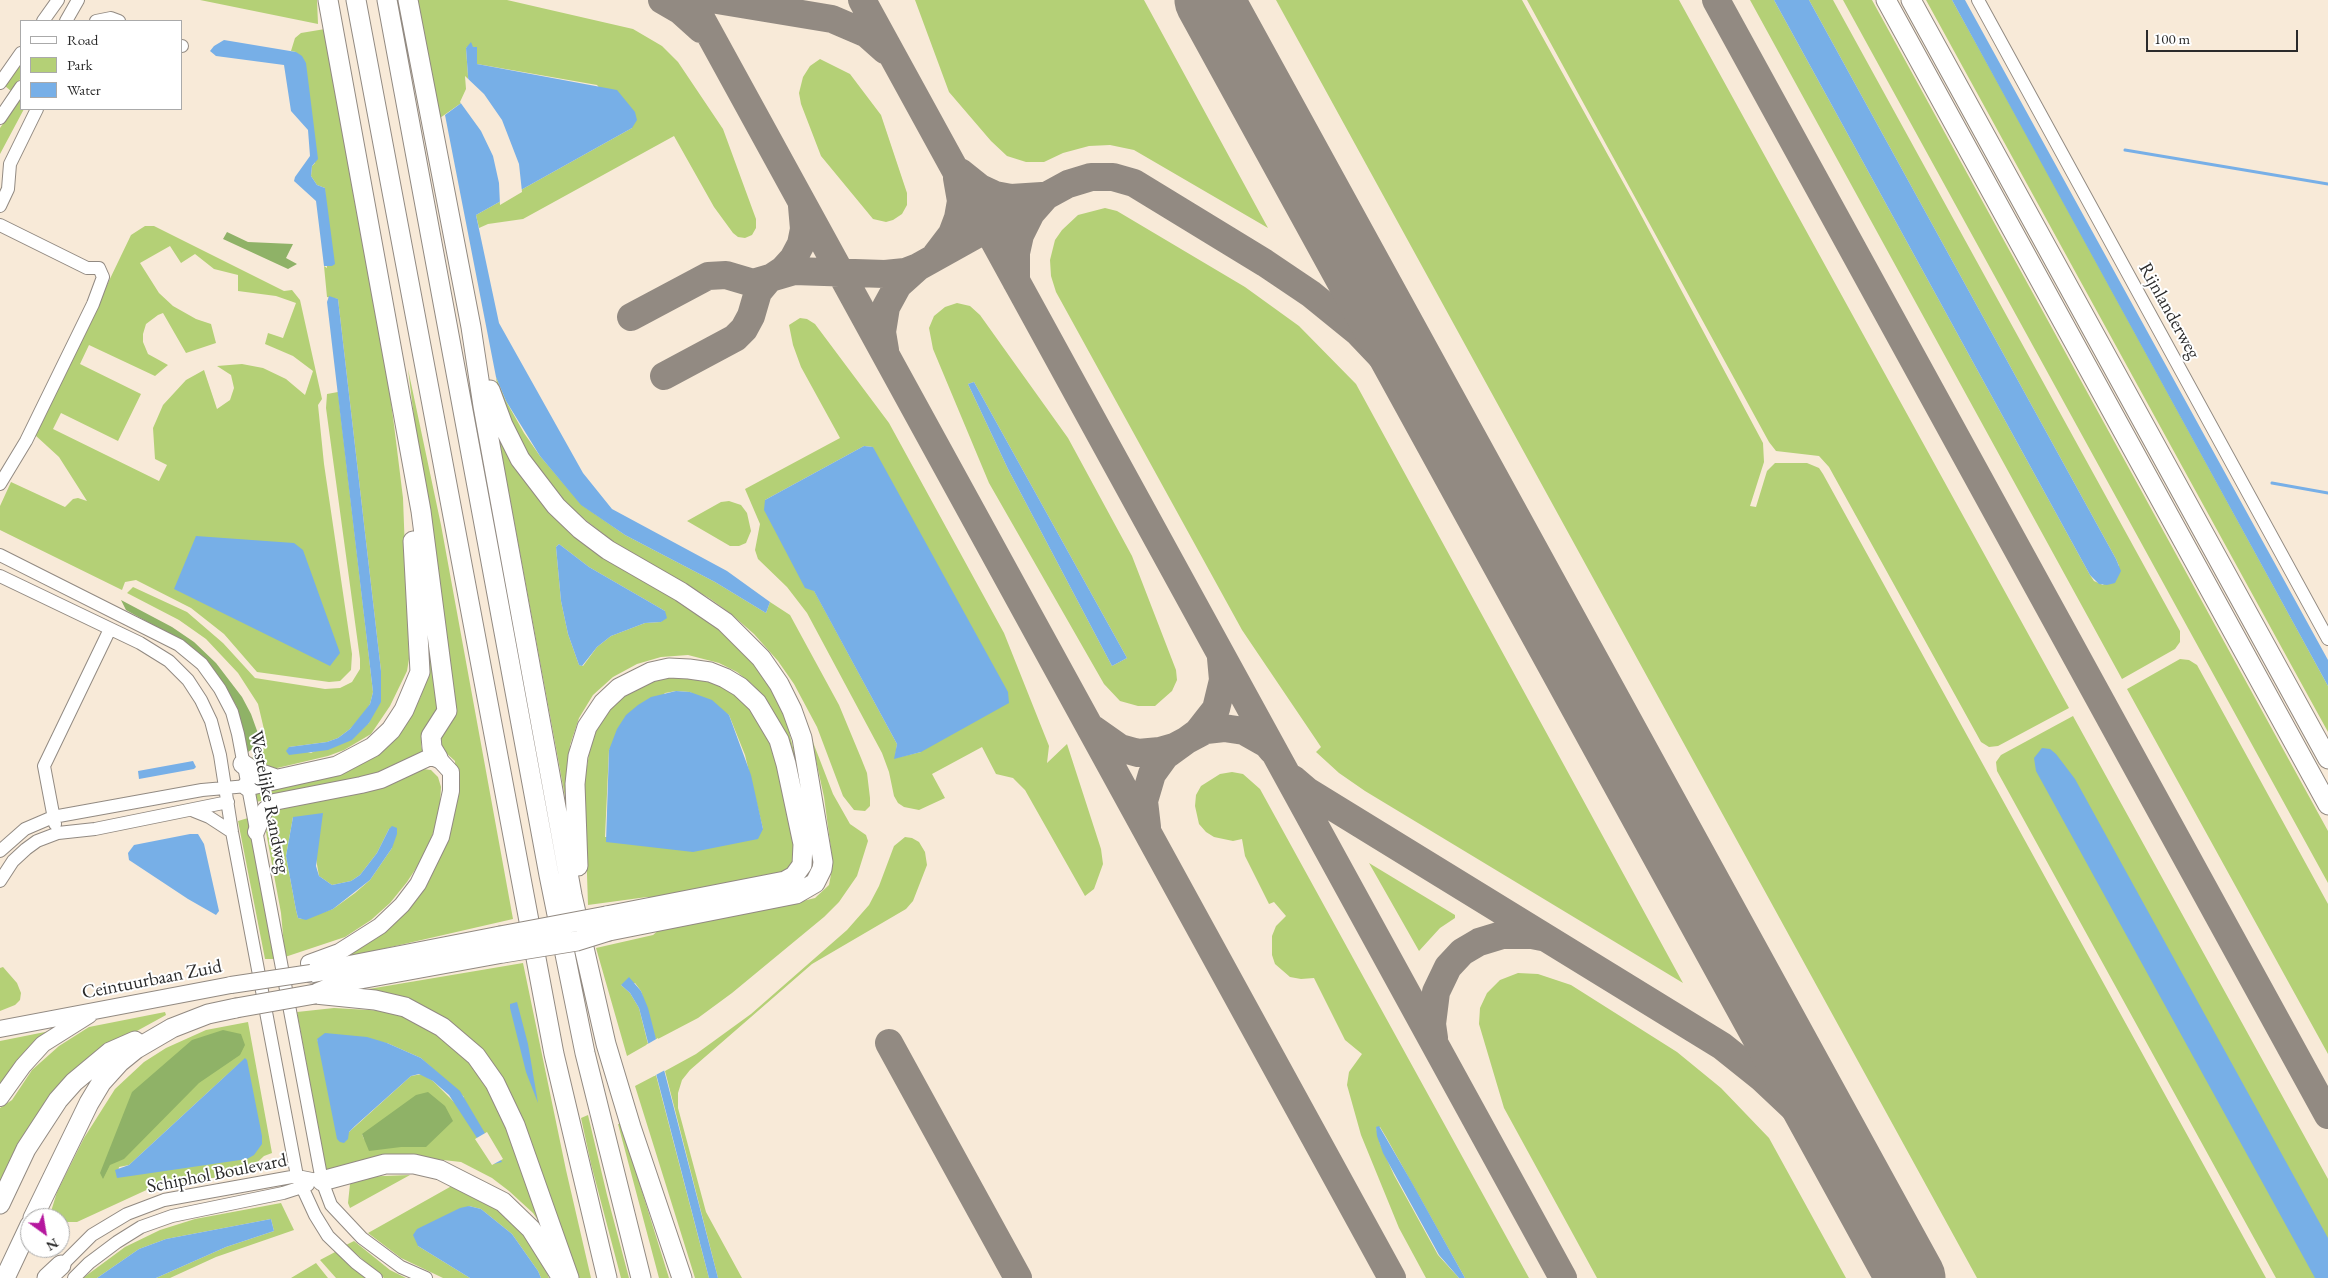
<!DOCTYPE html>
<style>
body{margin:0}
#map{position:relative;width:2328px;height:1278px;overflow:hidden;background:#f8ead8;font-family:"EB Garamond",serif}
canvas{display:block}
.legend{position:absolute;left:20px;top:20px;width:162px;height:90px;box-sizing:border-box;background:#fff;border:1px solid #aaa;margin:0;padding:6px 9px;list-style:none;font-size:15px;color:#2b2b2b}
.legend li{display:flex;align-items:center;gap:10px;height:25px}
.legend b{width:25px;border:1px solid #aaa}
.north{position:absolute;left:20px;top:1208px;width:50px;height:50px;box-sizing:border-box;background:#fff;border:1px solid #aaa;border-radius:50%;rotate:148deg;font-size:14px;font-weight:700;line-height:20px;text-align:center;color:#2b2b2b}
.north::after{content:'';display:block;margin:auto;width:18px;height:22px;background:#b5179e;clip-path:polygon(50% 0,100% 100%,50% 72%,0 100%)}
.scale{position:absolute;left:2146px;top:30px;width:152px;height:22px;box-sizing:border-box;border:2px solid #2b2b2b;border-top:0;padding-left:6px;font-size:15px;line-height:18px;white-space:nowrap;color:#2b2b2b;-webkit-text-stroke:4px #fff;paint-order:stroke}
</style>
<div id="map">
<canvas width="2328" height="1278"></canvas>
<ul class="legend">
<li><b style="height:6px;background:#fff"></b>Road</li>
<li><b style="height:14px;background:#b4d076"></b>Park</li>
<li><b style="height:14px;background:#77afe7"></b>Water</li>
</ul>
<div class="north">N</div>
<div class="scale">100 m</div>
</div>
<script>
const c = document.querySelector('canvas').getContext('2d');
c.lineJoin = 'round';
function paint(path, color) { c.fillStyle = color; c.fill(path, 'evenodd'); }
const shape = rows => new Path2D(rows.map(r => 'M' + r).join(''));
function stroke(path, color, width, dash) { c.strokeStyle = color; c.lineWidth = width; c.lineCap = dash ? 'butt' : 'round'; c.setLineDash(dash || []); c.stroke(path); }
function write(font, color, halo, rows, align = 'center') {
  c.font = font + ' "EB Garamond",serif'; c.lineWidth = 4; c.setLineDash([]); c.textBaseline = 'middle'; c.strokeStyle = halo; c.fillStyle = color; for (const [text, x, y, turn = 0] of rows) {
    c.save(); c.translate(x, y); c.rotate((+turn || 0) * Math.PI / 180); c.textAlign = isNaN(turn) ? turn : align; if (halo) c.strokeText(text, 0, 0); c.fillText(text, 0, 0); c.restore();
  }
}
paint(shape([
 [200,0,317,0,318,24],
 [416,0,507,0,633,29,662,46,678,62,723,129,756,219,756,228,752,235,745,238,738,237,733,233,714,207,674,136,523,219,488,224,479,228,476,215,632,128,597,85,477,64,477,48,469,46,466,48,469,90,464,101,440,118],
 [915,0,1144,0,1268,228,1134,150,1110,145,1089,146,1063,153,1044,162,1026,162,1007,156,991,141,949,92],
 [1276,0,1522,0,1634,202,1763,443,1764,462,1750,506,1756,507,1767,471,1775,463,1807,463,1819,468,1823,474,2266,1278,1977,1278],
 [1527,0,1679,0,2069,708,1998,746,1989,747,1981,742,1829,467,1819,456,1776,451,1769,442],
 [1750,0,1774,0,2090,575,2094,581,2103,585,2119,566,2116,559,1809,0,1833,0,2180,631,2180,642,2175,649,2122,679],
 [1843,0,1872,0,2328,831,2328,883],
 [1926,0,1952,0,2024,130,2328,686,2328,732],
 [325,29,382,335,394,425,403,498,409,659,407,671,390,706,371,734,344,750,328,756,273,769,248,759,259,755,267,742,258,704,238,673,206,639,179,620,127,593,133,587,187,612,223,643,255,678,325,689,340,688,352,682,360,669,360,659,326,408,327,394,338,392,373,692,370,704,364,714,350,729,338,738,327,742,289,747,311,753,369,723,381,671,338,299,327,297,324,266,327,268,325,188,317,185,311,176,312,166,315,163,296,52,291,51,295,38,301,33],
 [820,59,850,74,881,115,907,193,907,205,902,214,893,220,886,222,873,219,821,156,801,104,799,93,803,77,810,66],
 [21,63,21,78,11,91,5,86],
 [21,97,21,109,24,109,0,154,0,128],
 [1105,208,1117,211,1245,287,1299,326,1356,384,1683,983,1365,791,1339,773,1316,752,1321,747,1242,630,1056,292,1051,276,1050,260,1055,240,1062,230,1078,215],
 [145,226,154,226,284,291,292,290,300,300,322,399,318,405,324,464,352,654,351,670,340,681,329,682,257,672,224,634,191,608,136,580,125,582,122,590,0,530,0,506,11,482,65,507,73,499,78,498,87,501,59,457,35,435,131,235],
 [170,246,181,263,195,254,214,269,238,275,238,291,276,296,296,303,283,338,268,333,265,344,293,356,313,371,305,395,286,379,263,368,242,364,217,366,231,375,234,388,230,400,217,409,204,370,186,380,163,405,153,428,155,459,167,465,159,481,53,429,61,413,118,441,141,394,80,364,89,345,155,376,168,365,148,354,143,342,143,334,146,324,158,315,163,313,186,353,216,343,211,324,196,319,173,306,159,293,140,263],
 [957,303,970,306,980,315,1068,438,1132,556,1176,670,1177,680,1172,691,1155,706,1138,706,1120,701,1104,684,989,483,933,349,929,328,934,316,945,307],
 [974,382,1127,658,1112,666,1008,469,968,384],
 [800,318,807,319,815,324,889,423,1004,633,1049,746,1047,763,1067,744,1101,849,1103,864,1094,889,1085,896,1025,790,1013,778,996,774,982,747,932,774,945,798,919,810,904,807,898,803,894,796,889,772,882,753,807,613,787,587,758,559,755,550,760,524,745,489,840,438,801,367,793,345,789,325],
 [864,446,873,447,921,752,895,758,897,744,765,500],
 [408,369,441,525,513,919,343,958,404,908,456,786,455,761,444,751,439,740,452,721],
 [496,377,506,401,524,433,540,456,582,505,625,535,715,582,766,613,770,602,790,615,839,705,861,758,867,773,870,798,870,806,865,811,854,810,843,796,817,727,794,684,778,661,754,634,730,613,709,598,619,546,574,511,556,493,523,450,498,393],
 [496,423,531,481,672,596,714,625,755,663,779,704,787,724,798,767,790,744,770,705,752,684,737,672,719,663,688,655,661,657,637,664,613,677,593,695,579,718,570,745,566,802],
 [559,544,589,567,665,611,661,622,645,623,611,636,597,647,583,666,579,665,568,634,561,601,556,547],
 [729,501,741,505,747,513,751,531,746,543,739,546,730,546,687,521,721,502],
 [423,598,439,708,422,732,421,746,424,756,391,772,256,802,254,793,312,781,362,764,390,745,402,731,413,713,421,696,424,675],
 [2180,659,2189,660,2197,665,2328,904,2328,1054,2127,689],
 [665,676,706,678,724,686,743,701,755,714,775,748,800,853,787,874,660,897,647,897,588,905,584,783,591,743,600,720,621,696],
 [676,691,690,692,729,715,745,755,763,829,605,837,609,750,665,693],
 [2073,716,2328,1179,2328,1278,2276,1278,1997,771,1996,762,2001,755],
 [811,737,833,794,850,824,866,835,868,841,857,876,839,902,824,917,732,993,698,1018,656,1040,641,991,635,983,621,985,630,993,639,1008,648,1044,627,1056,596,948,653,935,660,929,807,900,815,898,829,885,833,864,824,797],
 [423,769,431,770,438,777,441,787,440,805,435,828,424,856,407,882,390,903,371,920,345,937,285,957,281,913,266,832,271,816,282,807,374,790],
 [293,817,316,859,319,876,332,885,351,881,360,875,377,853,389,829,392,848,370,880,355,893,333,909,302,919,298,918,296,910,286,856],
 [1232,772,1243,774,1260,789,1529,1278,1465,1278,1386,1137,1380,1127,1376,1127,1380,1144,1394,1175,1438,1255,1459,1278,1426,1278,1399,1228,1361,1135,1347,1085,1349,1072,1362,1054,1345,1040,1314,978,1301,979,1290,977,1275,964,1272,955,1272,936,1276,926,1286,916,1274,902,1269,904,1245,856,1242,839,1233,841,1214,837,1206,832,1199,824,1195,806,1196,795,1201,786,1220,774],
 [248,818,274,959,265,959,238,821],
 [905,837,912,838,919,842,925,852,927,865,913,901,906,909,812,964,690,1070,682,1080,678,1093,678,1108,706,1212,742,1278,718,1278,665,1071,696,1054,751,1014,847,930,869,905,879,886,894,846],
 [1369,863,1455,915,1455,918,1440,928,1419,951],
 [523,963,566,1170,591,1278,575,1278,517,1106,506,1086,473,1043,351,992],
 [3,967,17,983,21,993,20,1000,15,1005,0,1011,0,968],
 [1518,973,1538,974,1571,985,1677,1052,1721,1088,1769,1138,1846,1278,1597,1278,1504,1108,1479,1024,1480,1008,1487,993,1500,980],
 [334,1008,386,1011,423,1023,462,1050,497,1096,548,1235,533,1213,509,1191,492,1178,461,1162,416,1157,375,1157,342,1168,326,1170,297,1012],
 [317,1039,387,1043,421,1058,464,1097,455,1103,433,1081,422,1074,411,1076,349,1132],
 [362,1134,426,1147,401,1147,364,1139],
 [165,1012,166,1015,115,1043,0,1187,0,1108,12,1100,32,1070,59,1046,89,1027],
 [248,1022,272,1153,264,1156,246,1173,153,1187,77,1222,62,1222,60,1218,49,1218,57,1192,84,1138,115,1089,144,1062,166,1048,206,1030],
 [245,1058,117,1178,119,1167,129,1165],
 [60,1029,0,1087,0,1041],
 [656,1075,704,1259,709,1278,695,1278,635,1086],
 [588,1115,607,1195,629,1278,621,1278,591,1164,581,1118],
 [618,1124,621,1124,669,1278,659,1278],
 [410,1175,350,1208,348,1203,350,1184,359,1177],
 [457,1183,476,1192,517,1226,543,1264,549,1278,541,1278,538,1271,512,1234,481,1209,469,1206,418,1246,470,1278,443,1278,401,1258,368,1233],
 [281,1203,294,1230,216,1257,170,1278,156,1278,226,1247,274,1231,271,1219,166,1239,139,1249,97,1278,83,1278,125,1247,160,1230,195,1219],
 [354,1241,390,1270,406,1278,384,1278,346,1245],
 [337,1251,367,1278,336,1278,320,1260],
 [316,1263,328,1278,291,1278]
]), '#b4d076');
paint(shape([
 [227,232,248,242,293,244,286,258,297,264,288,269,223,239],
 [121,600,172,627,194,642,216,663,242,697,251,714,260,739,257,746,248,752,236,705,216,673,180,640,126,610],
 [223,1030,241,1034,245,1045,240,1055,199,1083,124,1159,110,1165,103,1179,100,1173,132,1092,192,1040],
 [428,1092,445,1106,453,1121,426,1147,401,1147,369,1151,362,1134,416,1095]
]), '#8fb267');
paint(shape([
 [1774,0,1809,0,2116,559,2121,571,2115,583,2107,585,2099,584,2090,575],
 [1952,0,1965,0,2328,660,2328,686],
 [224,40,296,52,302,56,306,63,318,159,312,166,311,176,317,185,325,188,335,264,332,266,324,266,316,201,294,181,295,177,310,156,308,130,291,111,284,65,216,56,210,51,214,46],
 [471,42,473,47,477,47,477,64,617,90,635,112,637,120,632,128,476,215,499,323,583,473,612,509,727,571,770,602,766,613,715,582,625,535,581,505,540,456,506,401,496,377,445,115,464,101,469,90,466,48],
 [329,296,338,299,381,671,381,702,369,723,352,740,328,750,289,755,286,751,289,747,327,742,338,738,350,729,370,704,373,692,327,302],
 [974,382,1127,658,1112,666,1008,469,968,384],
 [864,446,873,447,1008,692,1009,703,921,752,894,759,897,744,814,591,805,588,764,510,765,500],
 [196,536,294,543,303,550,340,653,330,666,174,589],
 [559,544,589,567,665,611,667,618,661,622,645,623,611,636,597,647,582,666,579,665,568,634,561,601,556,547],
 [676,691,690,692,712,700,729,715,751,775,763,829,758,839,693,852,606,842,609,750,617,729,626,715,638,705,651,697],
 [2042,748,2050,749,2056,754,2075,779,2328,1238,2328,1278,2315,1278,2036,771,2034,758],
 [193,761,196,767,194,769,139,779,138,771],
 [323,813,316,866,319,876,332,885,351,881,360,875,377,853,389,829,392,826,397,828,397,834,392,848,370,880,333,909,306,920,298,918,296,910,286,856,293,817],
 [190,834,198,834,204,844,219,911,216,915,188,899,129,860,128,853,134,845],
 [629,977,641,991,648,1008,718,1278,709,1278,639,1008,630,993,621,985],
 [517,1002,528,1044,538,1103,526,1072,510,1008,510,1004],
 [325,1033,367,1037,387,1043,421,1058,460,1091,502,1162,494,1164,449,1095,433,1081,419,1074,411,1076,355,1126,349,1132,348,1139,344,1143,340,1142,337,1139,317,1039],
 [245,1058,247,1060,262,1136,262,1144,254,1155,247,1159,117,1178,115,1170,129,1165],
 [1379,1126,1411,1181,1465,1278,1459,1278,1439,1255,1383,1153,1377,1136,1376,1127],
 [469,1206,481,1209,512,1234,538,1271,541,1278,470,1278,418,1246,413,1235,417,1229,460,1208],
 [271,1219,274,1231,226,1247,156,1278,97,1278,139,1249,166,1239]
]), '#77afe7');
paint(shape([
 [465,76,484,94,502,120,519,164,522,192,500,205,499,183,493,156,481,131,460,102,466,89],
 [658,1038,667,1069,654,1076,646,1045],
 [487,1132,503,1159,492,1165,475,1139]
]), '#f8ead8');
stroke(shape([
 [2125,150,2328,184],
 [2272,483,2328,493]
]), '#77afe7', 3);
stroke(shape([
 [662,0,681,11,701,29],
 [691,0,1392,1278],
 [717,0,832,19,867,34,885,50],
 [862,0,1563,1278],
 [1716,0,2328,1115],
 [960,172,980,188,995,195,1011,198,1042,196],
 [936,255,952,234,958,218,961,201,957,178],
 [1016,281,1016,253,1020,235,1031,213,1046,196,1068,184,1091,177,1113,177,1134,183,1265,263,1311,294,1359,333,1397,373,1438,426,1474,482],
 [631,317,708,276,726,275,753,283,794,271,885,274,905,272,918,267,1040,199],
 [885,350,882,332,886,307,898,285,918,267],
 [664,376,735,338,744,329,751,316,758,292,768,280,783,270,793,259,801,244,804,229,802,206],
 [1093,729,1120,748,1138,753,1160,751,1174,747,1206,730,1224,728,1244,731,1267,744,1272,750],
 [1293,779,1307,791,1722,1046,1762,1078,1796,1110,1831,1152,1871,1204],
 [1147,827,1144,801,1152,774,1165,756,1198,732,1216,709,1223,680,1221,658],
 [1434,1038,1432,1024,1436,992,1448,967,1462,952,1479,942,1502,935,1532,935,1542,937],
 [889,1043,1018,1278]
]), '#928a82', 28);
stroke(shape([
 [1209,0,1911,1278]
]), '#928a82', 69);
const minor = shape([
 [1978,0,2328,639],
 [43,21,58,0],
 [66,21,78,0],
 [96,21,111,18,119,21],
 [181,46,182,46],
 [0,83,21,53],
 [0,118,21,87],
 [0,206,8,189,10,164,37,109],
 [0,225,87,268,99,268,103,277,93,304,26,441,0,484],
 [0,555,179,645,202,664,220,689,232,712,238,734,322,1181,331,1205,362,1238,401,1267,426,1278],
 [0,576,140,643,169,661,188,680,201,700,211,721,220,755,232,832,297,1176,315,1215,328,1236,356,1263,376,1278],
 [194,811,209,817,232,832],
 [55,824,44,766,110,629],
 [0,851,25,829,53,817,202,790,247,786],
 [0,881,13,861,26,849,37,841,58,833,95,829,228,802],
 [56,1271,92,1235,127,1214,164,1200,297,1176,322,1181],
 [74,1278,89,1263,117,1242,141,1227,172,1216,283,1193,308,1185]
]);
const major = shape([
 [256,832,265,810,274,802,361,785,381,780,428,758,438,758,451,772,451,791,441,837,418,884,402,905,380,926,339,952,309,963],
 [0,1029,231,985],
 [0,1098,23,1066,43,1044,89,1015]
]);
const highway = shape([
 [328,0,421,511,447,711,431,736,432,748,438,758],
 [356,0,554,1054,607,1278],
 [387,0,549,875,585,1053,641,1278],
 [408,0,471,327,483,406,572,895,606,1044,631,1127,682,1278],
 [1886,0,2328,805],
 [1911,0,2328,759],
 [490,390,503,425,520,459,556,506,580,529,608,550,681,592,725,622,761,658,779,684,792,710,802,738,823,862,822,869,815,883,796,894,609,931],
 [243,764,253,771,276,779],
 [247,786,337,766,373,747,391,730,404,710,420,672,413,541],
 [578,866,575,784,578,756,587,727,603,703,619,688,651,672,669,668,689,669,710,672,725,678,740,687,757,703,779,740,786,764,803,844,802,865,794,876,785,881,606,916],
 [311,973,500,936],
 [317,993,344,982,503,953],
 [315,994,375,1000,405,1007,442,1027,476,1056,495,1083,515,1125,569,1278],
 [322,1181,385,1164,414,1164,440,1170,503,1202,531,1229,560,1275],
 [0,1204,26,1149,58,1100,74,1082,110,1052,135,1041],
 [33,1218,89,1103,101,1083,120,1062,136,1049,172,1028,208,1014,236,1008],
 [5,1278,30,1225],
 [47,1278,61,1265]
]);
stroke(minor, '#928a82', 14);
stroke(major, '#928a82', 18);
stroke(highway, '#928a82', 21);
stroke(minor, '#fff', 12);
stroke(major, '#fff', 16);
stroke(highway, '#fff', 19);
const majorBridge = shape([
 [231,985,311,973]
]);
const highwayBridge = shape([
 [500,936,606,916],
 [503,953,577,941,609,931],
 [236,1008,315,994]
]);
stroke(majorBridge, '#928a82', 18, []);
stroke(highwayBridge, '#928a82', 21, []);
stroke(majorBridge, '#fff', 16);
stroke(highwayBridge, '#fff', 19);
write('19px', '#2b2b2b', '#fff', [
 ["Rijnlanderweg",2169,311,61],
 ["Westelijke Randweg",269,802,79],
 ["Ceintuurbaan Zuid",152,980,-11],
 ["Schiphol Boulevard",217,1174,-11]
]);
</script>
